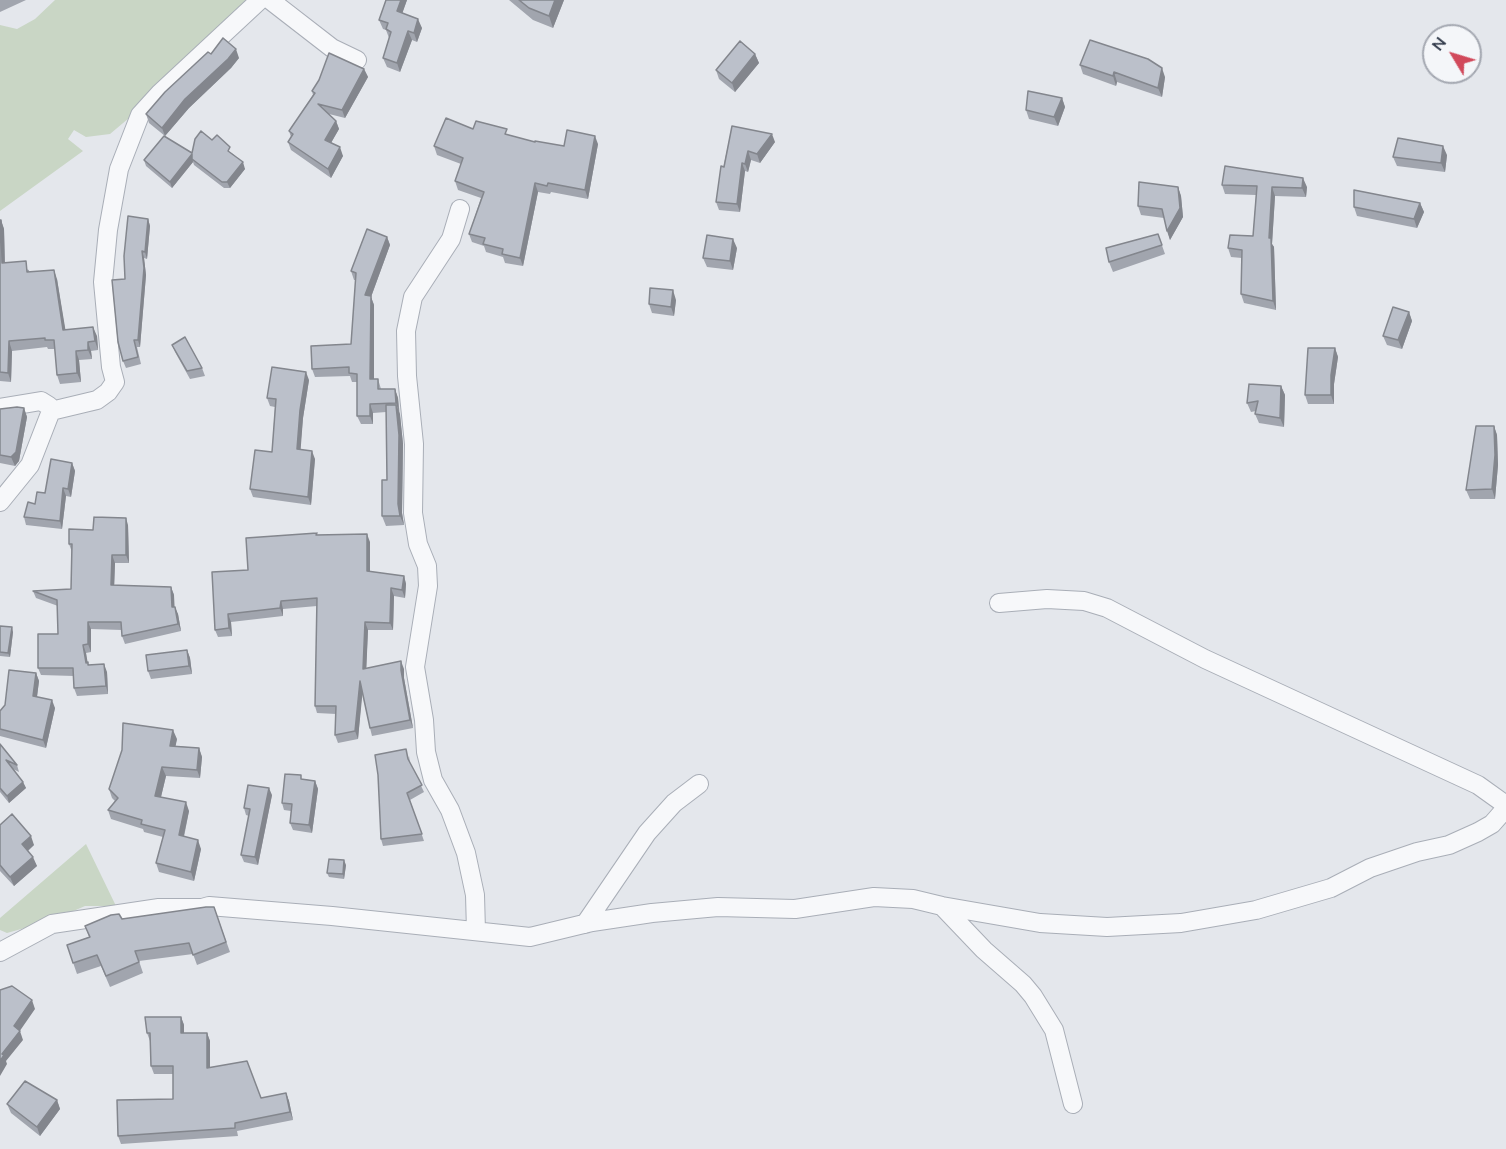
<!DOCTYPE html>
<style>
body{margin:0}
#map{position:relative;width:1506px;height:1149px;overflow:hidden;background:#e4e7ec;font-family:"Nunito Sans",sans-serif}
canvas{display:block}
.north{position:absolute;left:1422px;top:24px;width:60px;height:60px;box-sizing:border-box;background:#f4f6f9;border:2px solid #a4a8b1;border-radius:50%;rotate:308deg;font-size:16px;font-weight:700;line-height:24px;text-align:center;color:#2b3445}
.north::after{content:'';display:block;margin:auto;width:21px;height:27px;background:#d1495b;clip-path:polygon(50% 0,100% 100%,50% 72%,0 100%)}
</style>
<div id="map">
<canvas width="1506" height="1149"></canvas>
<div class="north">N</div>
</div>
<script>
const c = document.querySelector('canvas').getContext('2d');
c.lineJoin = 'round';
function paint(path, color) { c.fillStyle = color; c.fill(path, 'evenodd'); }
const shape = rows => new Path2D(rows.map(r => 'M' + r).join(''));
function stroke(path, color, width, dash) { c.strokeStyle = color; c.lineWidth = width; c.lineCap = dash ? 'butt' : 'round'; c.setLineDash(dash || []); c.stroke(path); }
paint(shape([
 [55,0,251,0,135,113,110,134,86,137,74,130,68,139,83,151,0,211,0,25,17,29,35,19],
 [86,844,116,906,85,906,53,920,7,933,0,930,0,918]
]), '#c9d6c5');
const minor = shape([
 [270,0,332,48,357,60],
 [460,209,451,239,413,297,406,331,407,376,414,444,413,513,418,544,427,566,428,586,415,667,424,720,426,752,433,780,450,810,466,853,475,895,476,931],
 [0,408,41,401,49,406,51,411,30,465,0,502],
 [51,411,97,400,108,392,115,382,111,367,103,282,108,230,119,169,140,115,160,93,260,0],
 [999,603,1047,599,1084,601,1107,608,1205,659,1478,785,1506,805],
 [942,906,984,950,1023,984,1033,996,1054,1030,1073,1104],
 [585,924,647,833,674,803,699,784],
 [0,952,52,924,159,908,202,908,209,906,332,916,530,937,592,922,652,913,718,907,795,909,874,897,913,899,942,906,1040,923,1107,927,1181,923,1256,910,1331,888,1370,868,1417,852,1449,845,1478,832,1492,824,1506,808]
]);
stroke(minor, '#a9aeb7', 20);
stroke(minor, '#f7f8fa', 18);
paint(shape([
 [0,0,26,0,0,12],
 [386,0,407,0,402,13,422,28,417,42,412,40,400,72,387,67,383,58,389,38,386,30,383,29,379,20],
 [509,0,564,0,553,28,533,20],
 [211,54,239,58,231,68,189,108,165,136,149,123,146,114],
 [755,54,759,63,735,92,719,79,716,70],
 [1080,65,1165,77,1162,97,1117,82,1116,86,1083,74],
 [364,69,368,77,345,118,329,114,336,121,339,129,331,143,343,156,331,178,291,150,288,142,291,137,289,131,313,95,312,91],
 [1062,98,1065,107,1058,126,1029,119,1026,110],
 [732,126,775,142,760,163,751,160,748,172,745,171,740,212,719,210,716,202],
 [473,129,509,135,535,142,564,146,598,144,588,199,551,192,550,194,538,192,523,266,505,263,503,257,486,252,484,246,472,242,469,234,481,198,458,190,455,181,461,164,437,155,434,146],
 [212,140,233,154,245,169,230,188,224,188,194,165,193,162,172,188,146,166,144,160,192,153],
 [1447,155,1445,172,1397,166,1393,157],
 [1222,185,1307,187,1306,197,1275,196,1272,244,1274,247,1276,310,1244,303,1241,294,1242,258,1231,257,1228,248,1253,236,1256,195,1225,194],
 [1178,187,1181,196,1183,217,1170,240,1164,218,1141,215,1138,206],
 [1420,203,1424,212,1417,228,1357,216,1354,207],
 [148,219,150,226,147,259,144,258,146,275,140,347,137,347,141,364,126,368,123,361,125,279],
 [0,220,1,220,4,229,5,263,29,270,29,272,57,279,65,330,97,336,98,350,91,351,92,359,79,360,81,382,60,384,57,375,55,349,48,349,47,347,12,351,11,382,0,381],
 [1158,234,1165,254,1113,272,1109,262],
 [387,237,390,245,371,297,374,305,374,379,378,379,381,389,395,389,398,398,403,444,402,513,404,525,386,526,382,516,387,480,386,412,373,413,373,424,361,424,357,416,357,382,352,382,350,376,315,377,312,369,351,344,356,280,354,280,351,271],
 [737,248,733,270,707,267,703,258],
 [676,300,674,316,652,313,649,304],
 [1409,312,1412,321,1402,349,1387,345,1383,336],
 [172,345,202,368,205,376,190,379,175,352],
 [1335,348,1338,357,1334,384,1334,404,1308,404,1305,395],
 [309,380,303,418,300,450,315,459,311,505,253,497,250,489,272,452,275,407,270,406,267,398],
 [1281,386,1285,395,1284,427,1259,423,1255,414,1256,411,1251,412,1247,403],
 [24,408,27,417,19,461,15,466,0,463,0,409],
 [1494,426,1497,435,1498,465,1495,499,1470,499,1466,490],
 [72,463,75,471,71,497,66,496,62,529,26,525,24,517],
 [128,525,129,563,115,563,114,585,171,587,174,595,174,607,178,614,181,631,125,644,122,636,122,630,91,629,91,652,86,653,87,662,89,665,107,672,108,694,77,696,74,688,74,676,41,675,38,668,58,634,58,606,36,598,33,591,71,589,72,552,69,544,93,530],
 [317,533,317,535,370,542,370,572,404,576,406,584,405,598,394,596,393,630,368,630,366,669,404,669,404,678,413,728,372,736,370,728,362,692,358,739,338,743,335,735,336,714,317,713,315,706,317,606,283,609,283,616,231,622,232,636,218,637,215,630,248,570],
 [0,626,13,632,10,657,0,656],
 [187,650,190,658,192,674,151,679,148,671],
 [36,673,39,681,37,697,55,708,46,748,0,736,0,711],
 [177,739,175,746,199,748,202,757,200,778,166,776,161,797,189,811,184,837,201,849,194,881,159,872,156,863,163,837,144,832,143,829,111,819,108,810,115,801,112,798,109,789],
 [0,744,17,765,19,772,13,769,23,782,26,788,9,803,0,792],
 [409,756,410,763,424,792,410,800,424,841,383,846,381,839],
 [303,779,315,781,318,789,312,833,293,830,290,823,291,811,284,810,282,803],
 [272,795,258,865,244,862,241,855,249,816,246,815,244,808],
 [0,825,34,845,28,851,37,866,14,886,0,871],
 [346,865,344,879,329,877,327,873],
 [214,907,230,952,197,965,193,954,139,961,143,973,110,987,101,966,77,974,67,945,89,937,85,926,122,919],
 [181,1017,184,1025,184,1033,207,1033,210,1041,210,1067,261,1098,286,1093,289,1101,293,1120,237,1131,238,1136,121,1144,118,1136,173,1099,173,1074,154,1074,151,1066,150,1041,147,1033],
 [57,1100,60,1109,40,1136,11,1113,7,1104]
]), '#a1a5ae');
paint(shape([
 [401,0,407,0,400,20,397,11],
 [555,0,564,0,553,28,549,16],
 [418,19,422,28,417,42,414,33],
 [408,31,412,40,400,72,397,63],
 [236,49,239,58,231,68,189,108,165,136,162,128,185,99],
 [755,54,759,63,735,92,732,83],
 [1162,68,1165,77,1162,97,1158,88],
 [364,69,368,77,345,118,342,110],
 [1114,72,1117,82,1116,86,1113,76],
 [1062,98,1065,107,1058,126,1054,117],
 [336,121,339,129,328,148,325,140],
 [772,134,775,142,760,163,757,154],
 [595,136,598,144,588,199,585,190],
 [1443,146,1447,155,1445,172,1441,163],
 [340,147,343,156,331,178,328,169],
 [748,151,751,160,748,172,745,164],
 [192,154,193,162,172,188,170,182],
 [243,162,245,169,230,188,227,182],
 [742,163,745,171,740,212,737,204],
 [1303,178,1307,187,1306,197,1302,188],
 [535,183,538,192,523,266,520,258],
 [1178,187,1181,196,1183,217,1170,240,1167,231],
 [1272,187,1275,196,1272,244,1274,247,1276,310,1273,301,1269,238],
 [1420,203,1424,212,1417,228,1414,219],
 [148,219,150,226,147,259,145,252],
 [1,220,4,229,5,272,2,263],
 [387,237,390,245,371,297,374,305,374,388,370,379,365,295],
 [733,239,737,248,733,270,730,261],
 [142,251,144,258,146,275,140,347,138,340],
 [54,270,57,279,67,339,63,330],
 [673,290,676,300,674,316,671,307],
 [1409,312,1412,321,1402,349,1398,340],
 [93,327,97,336,98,350,95,341],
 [9,341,12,351,11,382,8,373],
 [88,342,91,351,92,359,88,350],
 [1335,348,1338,357,1334,384,1334,404,1331,395,1331,375],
 [76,351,79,360,81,382,77,373],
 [306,372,309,380,303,418,300,458,297,449,300,410],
 [1281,386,1285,395,1284,427,1280,418],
 [395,389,398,398,399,412,396,403],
 [370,404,373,413,373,424,370,416],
 [396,405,400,414,403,444,402,513,404,525,400,516,398,504],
 [24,408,27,417,19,461,15,466,11,457],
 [1494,426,1497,435,1498,465,1495,499,1492,489],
 [312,451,315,459,311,505,308,497],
 [72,463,75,471,71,497,68,489],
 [63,488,66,496,62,529,60,521],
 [126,518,128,525,129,563,126,555],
 [367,534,370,542,370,579,367,571],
 [112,555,115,563,114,592,111,585],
 [404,576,406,584,405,598,402,590],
 [171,587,174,595,175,615,172,607],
 [391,588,394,596,393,630,390,623],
 [281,601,283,609,283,616,280,608],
 [175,607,178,614,181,631,178,624],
 [228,614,231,622,232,636,229,628],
 [88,622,91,629,91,652,88,644],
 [365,622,368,630,366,677,363,669],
 [12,627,13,632,10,657,8,653],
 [83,645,86,653,89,670,86,663],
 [187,650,190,658,192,674,189,666],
 [401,661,404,669,404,678,413,728,410,720,401,670],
 [104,664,107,672,108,694,106,686],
 [36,673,39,681,36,704,33,696],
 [360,681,363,688,358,739,355,731],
 [52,700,55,708,46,748,43,740],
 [173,730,177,739,174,754,170,746],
 [199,748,202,757,200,778,197,770],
 [162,767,166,776,159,805,155,796],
 [315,781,318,789,312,833,309,825],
 [23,782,26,788,9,803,7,796],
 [269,788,272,795,258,865,255,857],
 [186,802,189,811,182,844,179,835],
 [31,836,34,845,25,853,22,844],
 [198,840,201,849,194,881,191,872],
 [33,857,37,866,14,886,10,877],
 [344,860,346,865,344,879,343,874],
 [32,1000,35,1009,17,1035,14,1026],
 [181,1017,184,1025,184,1041,181,1033],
 [20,1031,23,1040,6,1061,7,1064,0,1076,0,1061,2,1054],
 [207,1033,210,1041,210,1076,207,1068],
 [286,1093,289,1101,293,1120,290,1112],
 [57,1100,60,1109,40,1136,37,1127]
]), '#83868d');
const building = shape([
 [386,0,401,0,397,11,418,19,414,33,408,31,397,63,383,58,391,32,386,29,388,23,379,20,386,0],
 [519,0,555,0,549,16,529,8,519,0],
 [223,38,236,49,228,59,185,99,162,128,146,114,165,92,208,52,211,54,223,38],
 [1090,40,1148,59,1162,68,1158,88,1114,72,1113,76,1080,65,1090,40],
 [740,41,755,54,732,83,716,70,740,41],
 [329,53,364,69,342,110,318,104,336,121,325,140,340,147,328,169,288,142,293,134,289,131,315,93,312,91,319,80,329,53],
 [1028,91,1062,98,1054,117,1026,110,1028,91],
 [446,118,473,129,476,121,507,129,505,134,535,142,535,141,564,146,567,130,595,136,585,190,548,183,547,186,535,183,520,258,502,254,503,249,483,244,485,238,469,234,484,192,455,181,463,158,434,146,446,118],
 [732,126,772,134,757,154,748,151,745,164,742,163,737,204,716,202,721,166,724,167,732,126],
 [201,131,212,140,217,135,230,147,228,151,243,162,227,182,222,182,192,159,192,154,170,182,144,160,164,136,192,153,195,139,201,131],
 [1398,138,1443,146,1441,163,1393,157,1398,138],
 [1225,166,1303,178,1302,188,1272,187,1269,238,1271,238,1273,301,1241,294,1242,250,1228,248,1230,235,1253,236,1257,186,1222,185,1225,166],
 [1139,182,1178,187,1180,208,1167,231,1162,209,1138,206,1139,182],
 [1354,190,1420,203,1414,219,1354,207,1354,190],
 [128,216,148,219,145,252,142,251,144,268,138,340,134,340,138,357,123,361,118,342,112,280,125,279,124,256,128,216],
 [0,220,1,220,2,263,26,261,27,272,54,270,63,330,93,327,95,341,88,342,88,350,76,351,77,373,57,375,54,340,45,340,45,338,9,341,8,373,0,372,0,220],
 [367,229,387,237,365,295,371,296,370,379,378,379,378,389,395,389,396,403,370,404,370,416,357,416,357,374,349,373,349,367,312,369,311,346,351,344,356,273,351,271,367,229],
 [1158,234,1162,245,1109,262,1106,248,1158,234],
 [707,235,733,239,730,261,703,258,707,235],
 [650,288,673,290,671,307,649,304,650,288],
 [1393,307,1409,312,1398,340,1383,336,1393,307],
 [185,337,202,368,187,371,172,345,185,337],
 [1308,348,1335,348,1331,375,1331,395,1305,395,1308,348],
 [272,367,306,372,300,410,297,449,312,451,308,497,250,489,255,450,272,452,276,399,267,398,272,367],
 [1249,384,1281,386,1280,418,1255,414,1258,401,1247,403,1249,384],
 [386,405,396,405,399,435,398,504,400,516,382,516,382,480,387,480,386,405],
 [17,407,24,408,16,452,11,457,0,455,0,409,17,407],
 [1476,426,1494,426,1495,455,1492,489,1466,490,1476,426],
 [51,459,72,463,68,489,63,488,60,521,24,517,28,502,35,504,37,492,45,493,51,459],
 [94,517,126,518,126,555,112,555,111,585,171,587,172,607,175,607,178,624,122,636,121,622,88,622,88,644,83,645,86,663,88,662,88,665,104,664,106,686,74,688,73,668,38,668,38,634,58,634,57,600,33,591,71,589,72,544,69,544,69,529,93,530,94,517],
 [317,533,316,535,367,534,367,571,404,576,402,590,391,588,390,623,365,622,363,669,401,661,401,670,410,720,370,728,360,681,355,731,335,735,336,706,315,706,317,598,281,601,280,608,228,614,229,628,215,630,212,572,248,570,246,538,317,533],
 [0,626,12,627,8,653,0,652,0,626],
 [187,650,189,666,148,671,146,655,187,650],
 [9,670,36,673,33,696,52,700,43,740,0,729,0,711,5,705,9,670],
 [123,723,173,730,170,746,199,748,197,770,162,767,155,796,186,802,179,835,198,840,191,872,156,863,165,830,141,824,142,820,108,810,118,798,109,789,122,750,123,723],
 [0,744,17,765,6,760,23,782,7,796,0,788,0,744],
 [406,749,408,759,422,785,407,793,422,834,381,839,378,775,375,755,406,749],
 [285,774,301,775,301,779,315,781,309,825,290,823,292,804,282,803,285,774],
 [248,785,269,788,255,857,241,855,250,809,244,808,248,785],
 [12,814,31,836,22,844,33,857,10,877,0,865,0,825,12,814],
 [329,859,344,860,343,874,327,873,329,859],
 [206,907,214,907,226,942,193,955,189,943,135,951,139,962,106,976,97,955,73,963,67,945,90,937,85,926,111,915,119,914,122,919,206,907],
 [12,986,32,1000,14,1026,20,1031,2,1054,4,1055,0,1061,0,990,12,986],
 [145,1017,181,1017,181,1033,207,1033,207,1068,247,1061,261,1098,286,1093,290,1112,235,1123,235,1128,118,1136,117,1100,173,1099,173,1066,151,1066,150,1033,147,1033,145,1017],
 [25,1081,57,1100,37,1127,7,1104,25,1081]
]);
paint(building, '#bbc0ca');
stroke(building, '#83868d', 1.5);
</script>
